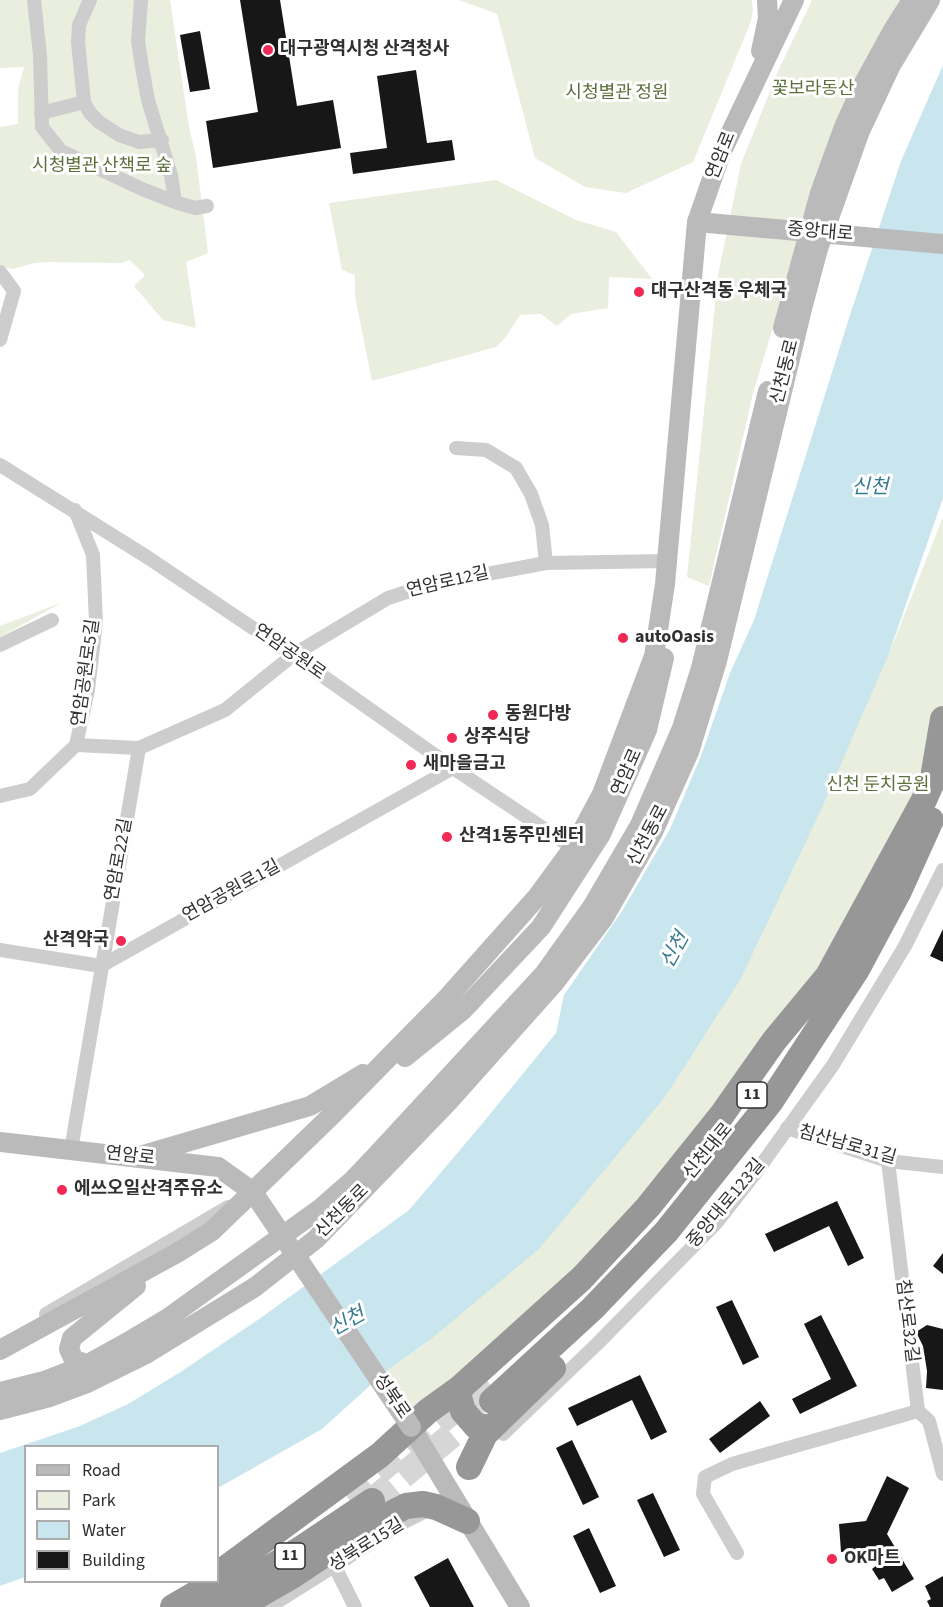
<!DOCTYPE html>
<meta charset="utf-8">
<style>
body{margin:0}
#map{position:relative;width:943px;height:1607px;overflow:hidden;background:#fff;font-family:"Source Sans 3",sans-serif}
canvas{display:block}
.legend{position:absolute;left:24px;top:1445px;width:195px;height:138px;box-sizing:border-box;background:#fff;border:2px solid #acacac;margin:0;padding:8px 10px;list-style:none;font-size:18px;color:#303030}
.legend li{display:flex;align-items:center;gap:12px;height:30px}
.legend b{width:30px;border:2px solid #acacac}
</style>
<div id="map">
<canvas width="943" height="1607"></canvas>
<ul class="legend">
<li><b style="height:8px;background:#bababa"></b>Road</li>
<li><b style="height:16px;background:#e9eede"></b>Park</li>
<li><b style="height:16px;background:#c9e6ef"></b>Water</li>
<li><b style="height:16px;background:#171717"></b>Building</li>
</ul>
</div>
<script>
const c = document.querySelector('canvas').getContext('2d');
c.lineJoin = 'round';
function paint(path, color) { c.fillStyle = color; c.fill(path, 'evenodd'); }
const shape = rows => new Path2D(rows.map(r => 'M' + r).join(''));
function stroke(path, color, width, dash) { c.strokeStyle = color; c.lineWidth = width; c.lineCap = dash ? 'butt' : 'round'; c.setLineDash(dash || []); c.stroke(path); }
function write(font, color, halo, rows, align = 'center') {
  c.font = font + ' "Source Sans 3","Noto Sans KR",sans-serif'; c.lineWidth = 6; c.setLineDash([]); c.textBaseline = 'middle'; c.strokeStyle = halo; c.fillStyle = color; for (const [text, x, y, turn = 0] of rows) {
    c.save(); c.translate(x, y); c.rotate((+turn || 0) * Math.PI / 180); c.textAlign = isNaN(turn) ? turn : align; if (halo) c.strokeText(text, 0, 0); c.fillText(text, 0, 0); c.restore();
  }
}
paint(shape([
 [0,0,170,0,189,127,196,157,208,253,186,262,196,328,163,320,134,286,145,275,130,260,121,263,48,262,34,263,13,269,0,267,0,127,18,124,18,89,24,67,0,68],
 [459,0,752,0,753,11,750,24,693,162,626,193,585,187,535,158,497,14],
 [812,0,900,0,875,44,814,193,753,393,709,586,687,577,718,275,741,164,779,69],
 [496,180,576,220,616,232,652,279,609,277,608,308,571,314,557,326,541,314,520,315,505,338,496,347,372,381,355,296,355,275,342,270,329,203],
 [943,517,943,743,812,995,644,1203,418,1421,385,1372,427,1342,890,651],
 [63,602,0,637,0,626]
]), '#e9eede');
paint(shape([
 [943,65,943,498,888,656,820,812,740,980,665,1097,539,1249,431,1339,385,1372,322,1429,218,1488,218,1446,26,1446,25,1577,0,1586,0,1453,80,1426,128,1404,179,1373,262,1317,409,1210,482,1124,556,1033,564,995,622,911,670,829,701,756,730,673,754,620,850,315,901,161]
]), '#c9e6ef');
paint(shape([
 [240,0,280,0,297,106,333,100,341,148,213,168,206,121,258,112],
 [200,31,210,89,190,92,180,35],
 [416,70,427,143,452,140,455,160,353,174,350,153,387,148,377,76],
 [943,929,943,962,930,956],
 [837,1201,864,1258,848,1266,829,1226,774,1252,765,1234],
 [943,1253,943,1274,933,1266],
 [732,1300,759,1357,743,1365,716,1307],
 [821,1315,857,1386,800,1414,792,1399,831,1379,804,1324],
 [927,1325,943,1329,943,1390,926,1388,927,1371,923,1346,916,1332],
 [640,1375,667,1432,651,1440,632,1400,577,1426,568,1408],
 [760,1401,770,1416,720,1453,709,1439],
 [572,1440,599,1497,583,1505,556,1448],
 [887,1476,909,1488,887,1534,914,1579,892,1592,884,1578,879,1580,872,1569,877,1565,868,1550,841,1552,839,1524,866,1521],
 [653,1493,680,1550,664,1557,637,1500],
 [589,1528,616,1586,600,1593,573,1536],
 [448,1558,474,1607,430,1607,414,1577],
 [943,1576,943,1607,930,1607,927,1601,931,1599,925,1586]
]), '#171717');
stroke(shape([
 [347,1497,490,1381],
 [372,1501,487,1406]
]), '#d6d6d6', 26, [26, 13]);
stroke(shape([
 [34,0,40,55,42,127,61,151,142,189,175,202],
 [90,0,79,25,78,42,84,102,90,113,99,122,119,135,139,142,162,140],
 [141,0,138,41,142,67,148,100,171,175,175,202,195,208,207,206],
 [41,113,84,102],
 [0,272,14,291,0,340],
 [456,448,486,450,516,468,531,494,542,525,546,563],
 [0,465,147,557,293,655,453,768,573,848],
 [0,645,52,620],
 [76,745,139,748],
 [0,796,30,789,76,745,88,690,96,622,93,555,75,510],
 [0,950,101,966,453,768],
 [787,1128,888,1161,943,1167],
 [71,1150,139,748,225,710,293,655,388,598,428,585,546,563,667,561],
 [888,1161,918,1411,929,1421,943,1474],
 [46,1314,228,1207],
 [503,1434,597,1344,717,1222,757,1171,833,1065,905,946,943,870],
 [737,1553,703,1494,705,1477,732,1464,918,1411],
 [335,1567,355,1607],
 [269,1607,404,1522,428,1510]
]), '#cdcdcd', 14);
stroke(shape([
 [761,51,768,18,767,0],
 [783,328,820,193,844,127,864,83,893,30,912,0],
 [405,1057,463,1010,541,927,601,834,647,730,664,658],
 [0,1142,218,1167,253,1192],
 [136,1157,310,1106,363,1074],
 [0,1350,177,1253,212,1231,334,1113,448,997,537,897,573,848,602,794,654,656,665,584,697,222,721,153,794,0],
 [88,1364,74,1360,69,1349,72,1338,136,1286],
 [0,1392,44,1381,88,1364,126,1343,168,1318,321,1208,353,1180,374,1158,544,974,592,907,640,825,682,728,701,668,768,391],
 [0,1410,50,1397,85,1384,146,1354,255,1287,316,1239,448,1102,555,982,603,919,653,832,689,752,717,661,802,309,818,249,860,131,891,65,930,0],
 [411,1427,520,1607]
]), '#bababa', 20);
stroke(shape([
 [934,772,943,719],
 [823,985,924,800,943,757],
 [460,1388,459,1397,463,1411,476,1426,491,1428],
 [492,1401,592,1309,666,1232,771,1101,856,971,899,891,931,820],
 [469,1467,485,1434,553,1368],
 [218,1574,380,1455,428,1411,460,1388,489,1362,582,1278,648,1207,721,1116,774,1041,832,971],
 [173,1607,216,1582],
 [207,1607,302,1548,372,1501],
 [238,1607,292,1576,369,1525,406,1506,423,1504,436,1507,467,1521]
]), '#979797', 26);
stroke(shape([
 [697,222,943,244],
 [253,1192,411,1427]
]), '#bababa', 20);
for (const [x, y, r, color] of [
 [268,50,6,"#f12954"],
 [639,292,6,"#f12954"],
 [623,638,6,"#f12954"],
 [493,715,6,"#f12954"],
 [452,738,6,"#f12954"],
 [411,765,6,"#f12954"],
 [447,837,6,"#f12954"],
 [121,941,6,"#f12954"],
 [62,1190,6,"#f12954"],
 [832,1559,6,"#f12954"]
]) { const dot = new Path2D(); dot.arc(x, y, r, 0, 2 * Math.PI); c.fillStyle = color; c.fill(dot); stroke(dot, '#fff', 2); }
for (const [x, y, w] of [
 [752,1095,30],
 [290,1556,30]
]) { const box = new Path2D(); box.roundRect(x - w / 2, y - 13, w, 26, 4.5); c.fillStyle = '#fff'; c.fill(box); stroke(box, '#303030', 1.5); }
write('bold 16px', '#303030', null, [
 ["11",752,1095],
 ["11",290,1556]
]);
write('bold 18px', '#303030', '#fff', [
 ["대구광역시청 산격청사",280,50],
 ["대구산격동 우체국",651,292],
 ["autoOasis",635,638],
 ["동원다방",505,715],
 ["상주식당",464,738],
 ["새마을금고",423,765],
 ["산격1동주민센터",459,837],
 ["산격약국",109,941,"right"],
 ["에쓰오일산격주유소",74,1190],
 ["OK마트",844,1559]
], 'left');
write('18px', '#5b703a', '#fff', [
 ["꽃보라동산",813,90],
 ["시청별관 정원",617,94],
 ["시청별관 산책로 숲",102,167],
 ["신천 둔치공원",878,786]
]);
write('18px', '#303030', '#fff', [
 ["연암로",722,156,-68],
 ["중앙대로",820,233,5],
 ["신천동로",786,372,-76],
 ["연암로12길",448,583,-13],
 ["연암공원로",289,653,35],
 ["연암공원로5길",87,673,-82],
 ["연암로",628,773,-66],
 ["신천동로",649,836,-62],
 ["연암로22길",120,860,-80],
 ["연암공원로1길",232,892,-29],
 ["침산남로31길",847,1146,16],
 ["신천대로",709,1152,-51],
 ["연암로",130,1157,7],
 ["중앙대로123길",727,1204,-50],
 ["신천동로",343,1212,-45],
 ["침산로32길",906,1321,83],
 ["성북로",391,1397,56],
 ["성북로15길",367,1546,-32]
]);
write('italic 20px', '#367b92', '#fff', [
 ["신천",870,489],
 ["신천",676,951,-61],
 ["신천",348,1323,-29]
]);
</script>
